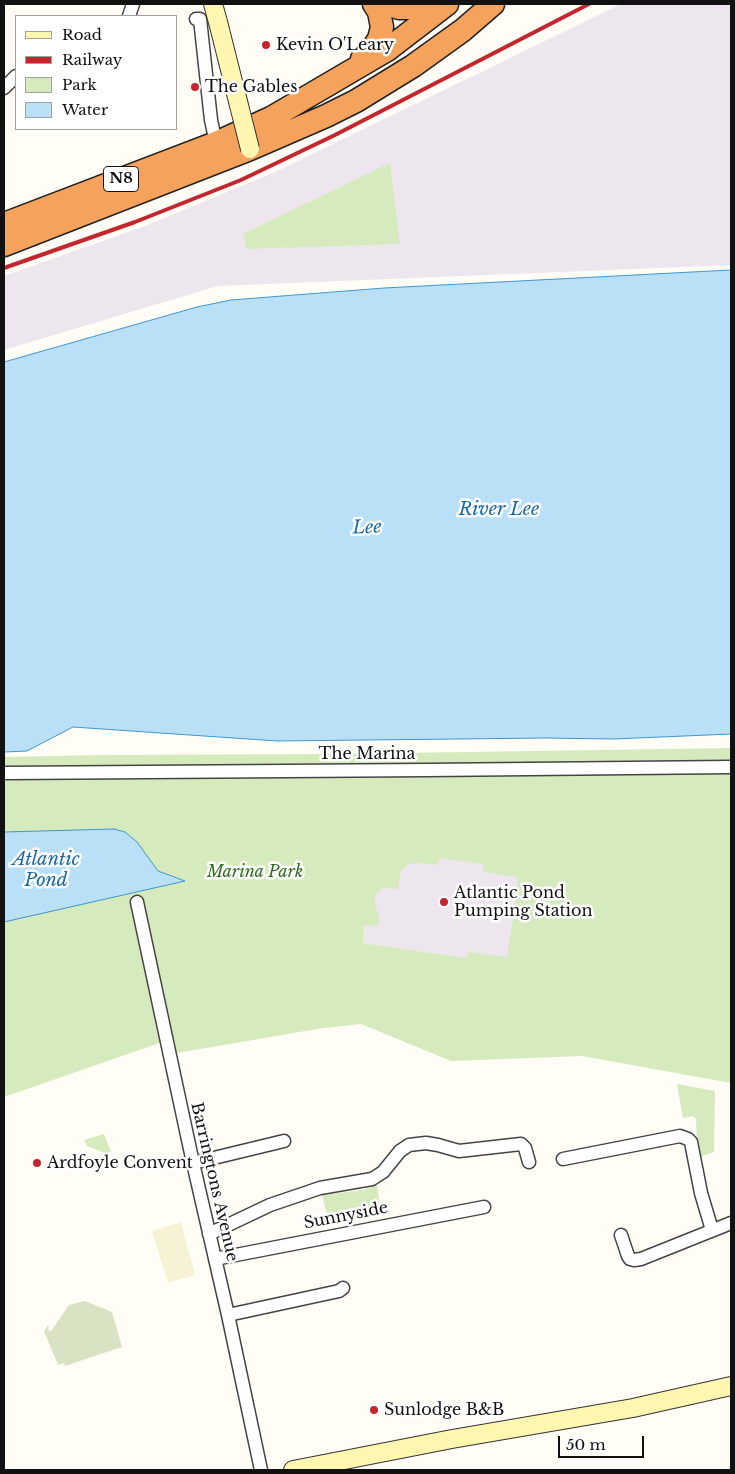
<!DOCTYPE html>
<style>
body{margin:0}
#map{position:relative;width:735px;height:1474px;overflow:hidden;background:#fffdf5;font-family:"Libre Baskerville",serif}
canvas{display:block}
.frame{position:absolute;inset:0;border:5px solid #111;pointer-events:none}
.legend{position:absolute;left:15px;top:15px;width:162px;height:115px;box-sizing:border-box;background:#fff;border:1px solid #a0a0a0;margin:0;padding:6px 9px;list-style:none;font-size:15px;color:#111}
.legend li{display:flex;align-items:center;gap:10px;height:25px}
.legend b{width:25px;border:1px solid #a0a0a0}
.scale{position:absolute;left:558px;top:1436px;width:86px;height:22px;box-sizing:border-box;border:2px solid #111;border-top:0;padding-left:6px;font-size:15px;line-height:18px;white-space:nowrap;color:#111;-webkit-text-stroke:4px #fff;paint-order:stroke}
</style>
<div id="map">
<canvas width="735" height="1474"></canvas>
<div class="frame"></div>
<ul class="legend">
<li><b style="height:6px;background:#fff6b0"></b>Road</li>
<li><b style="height:6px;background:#c4262e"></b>Railway</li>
<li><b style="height:14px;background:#d5ebbd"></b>Park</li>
<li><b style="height:14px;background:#b9e0f7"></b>Water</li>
</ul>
<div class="scale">50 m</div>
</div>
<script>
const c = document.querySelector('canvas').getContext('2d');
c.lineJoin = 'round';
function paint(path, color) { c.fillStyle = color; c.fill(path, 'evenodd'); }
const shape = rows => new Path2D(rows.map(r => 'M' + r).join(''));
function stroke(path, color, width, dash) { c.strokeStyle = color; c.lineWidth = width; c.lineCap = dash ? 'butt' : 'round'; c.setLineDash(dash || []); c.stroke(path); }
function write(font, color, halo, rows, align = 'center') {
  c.font = font + ' "Libre Baskerville",serif'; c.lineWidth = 5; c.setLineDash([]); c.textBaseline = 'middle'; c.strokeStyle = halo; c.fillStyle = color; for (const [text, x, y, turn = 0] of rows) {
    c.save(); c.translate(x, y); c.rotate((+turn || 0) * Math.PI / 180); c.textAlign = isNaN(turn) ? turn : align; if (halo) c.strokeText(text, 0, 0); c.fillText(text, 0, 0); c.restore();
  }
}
paint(shape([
 [621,4,731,4,731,265,218,286,4,350,4,276,145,226,273,173],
 [377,849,528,870,515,965,363,943]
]), '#eee6ef');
paint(shape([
 [181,1222,195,1275,168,1283,152,1231]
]), '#f6f3d4');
paint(shape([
 [390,163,400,244,247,249,243,234],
 [731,748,731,1083,582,1056,451,1061,361,1024,323,1028,177,1053,174,1038,4,1097,4,757,103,755,334,754],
 [439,858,483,864,483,872,517,877,518,881,514,909,513,911,513,919,507,957,468,952,467,958,363,943,365,925,378,926,380,918,375,905,375,895,383,888,398,889,401,871,404,867,409,864,419,863,438,865],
 [677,1084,715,1091,714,1152,700,1157,697,1146,696,1119,693,1116,683,1118],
 [104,1134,111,1152,108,1154,87,1146,84,1140],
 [377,1185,380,1206,327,1215,322,1195,362,1190]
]), '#d5ebbd');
paint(shape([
 [85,1301,112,1312,122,1347,65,1366,64,1363,58,1365,44,1331,48,1325,49,1331,51,1331,69,1305]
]), '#d9e3c4');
const water = shape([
 [731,270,731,734,614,739,546,738,277,741,73,727,27,751,4,752,4,362,197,307,231,300,384,288,731,270],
 [114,829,125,832,137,842,158,871,185,881,4,922,4,832,114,829]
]);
paint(water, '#b9e0f7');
stroke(water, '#3f96cf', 1);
const street = shape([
 [129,16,133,4],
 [196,19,200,19,211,120,216,143],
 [4,88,16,76],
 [4,773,427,770,731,767],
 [137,902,193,1163,228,1315,261,1470],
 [563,1159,680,1136,688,1139,691,1142,701,1193,712,1230],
 [193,1163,284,1141],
 [209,1234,270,1205,320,1188,372,1179,383,1172,400,1151,409,1145,426,1143,438,1145,459,1151,521,1144,525,1148,529,1162],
 [621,1235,628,1256,630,1259,634,1260,641,1259,731,1223],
 [215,1259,484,1207],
 [228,1315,339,1291,343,1288]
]);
const secondary = shape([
 [213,4,218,22],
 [293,1470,452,1439,633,1408,731,1386]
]);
const highway = shape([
 [387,4,399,8,413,8,426,4],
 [362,59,371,51,379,39,382,27,379,12,374,4],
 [4,224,216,143,271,118,387,50,447,4],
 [4,245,250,149,326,116,356,101,413,66,463,30,493,4]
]);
stroke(street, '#444', 15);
stroke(secondary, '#333', 20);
stroke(highway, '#222', 25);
stroke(street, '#fff', 12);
stroke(secondary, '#fff6b0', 18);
stroke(highway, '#f5a25d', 22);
stroke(shape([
 [4,268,135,222,241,180,335,135,589,4]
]), '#c4262e', 4);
const secondaryBridge = shape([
 [218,22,250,149]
]);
stroke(secondaryBridge, '#333', 20, []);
stroke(secondaryBridge, '#fff6b0', 18);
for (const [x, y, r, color] of [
 [266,45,5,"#c4262e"],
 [195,87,5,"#c4262e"],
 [444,902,5,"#c4262e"],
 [37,1163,5,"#c4262e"],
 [374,1410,5,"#c4262e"]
]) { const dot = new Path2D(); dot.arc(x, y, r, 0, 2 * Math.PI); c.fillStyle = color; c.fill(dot); stroke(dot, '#fff', 2); }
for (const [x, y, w] of [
 [121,179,35]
]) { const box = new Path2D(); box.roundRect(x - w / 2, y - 12.5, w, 25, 4); c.fillStyle = '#fff'; c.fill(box); stroke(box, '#111', 1); }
write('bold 15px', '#111', null, [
 ["N8",121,179]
]);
write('16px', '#111', '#fff', [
 ["Kevin O'Leary",276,45],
 ["The Gables",205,87],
 ["Atlantic Pond",454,893],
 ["Pumping Station",454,911],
 ["Ardfoyle Convent",47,1163],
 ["Sunlodge B&B",384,1410]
], 'left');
write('16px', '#111', '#fff', [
 ["The Marina",367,754],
 ["Barringtons Avenue",214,1182,77],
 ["Sunnyside",346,1216,-11]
]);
write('italic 16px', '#2f6b1f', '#fff', [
 ["Marina Park",255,872]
]);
write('italic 18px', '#1768a6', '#fff', [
 ["River Lee",499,510],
 ["Lee",367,528,-2],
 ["Atlantic",46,860],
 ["Pond",46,881]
]);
</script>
